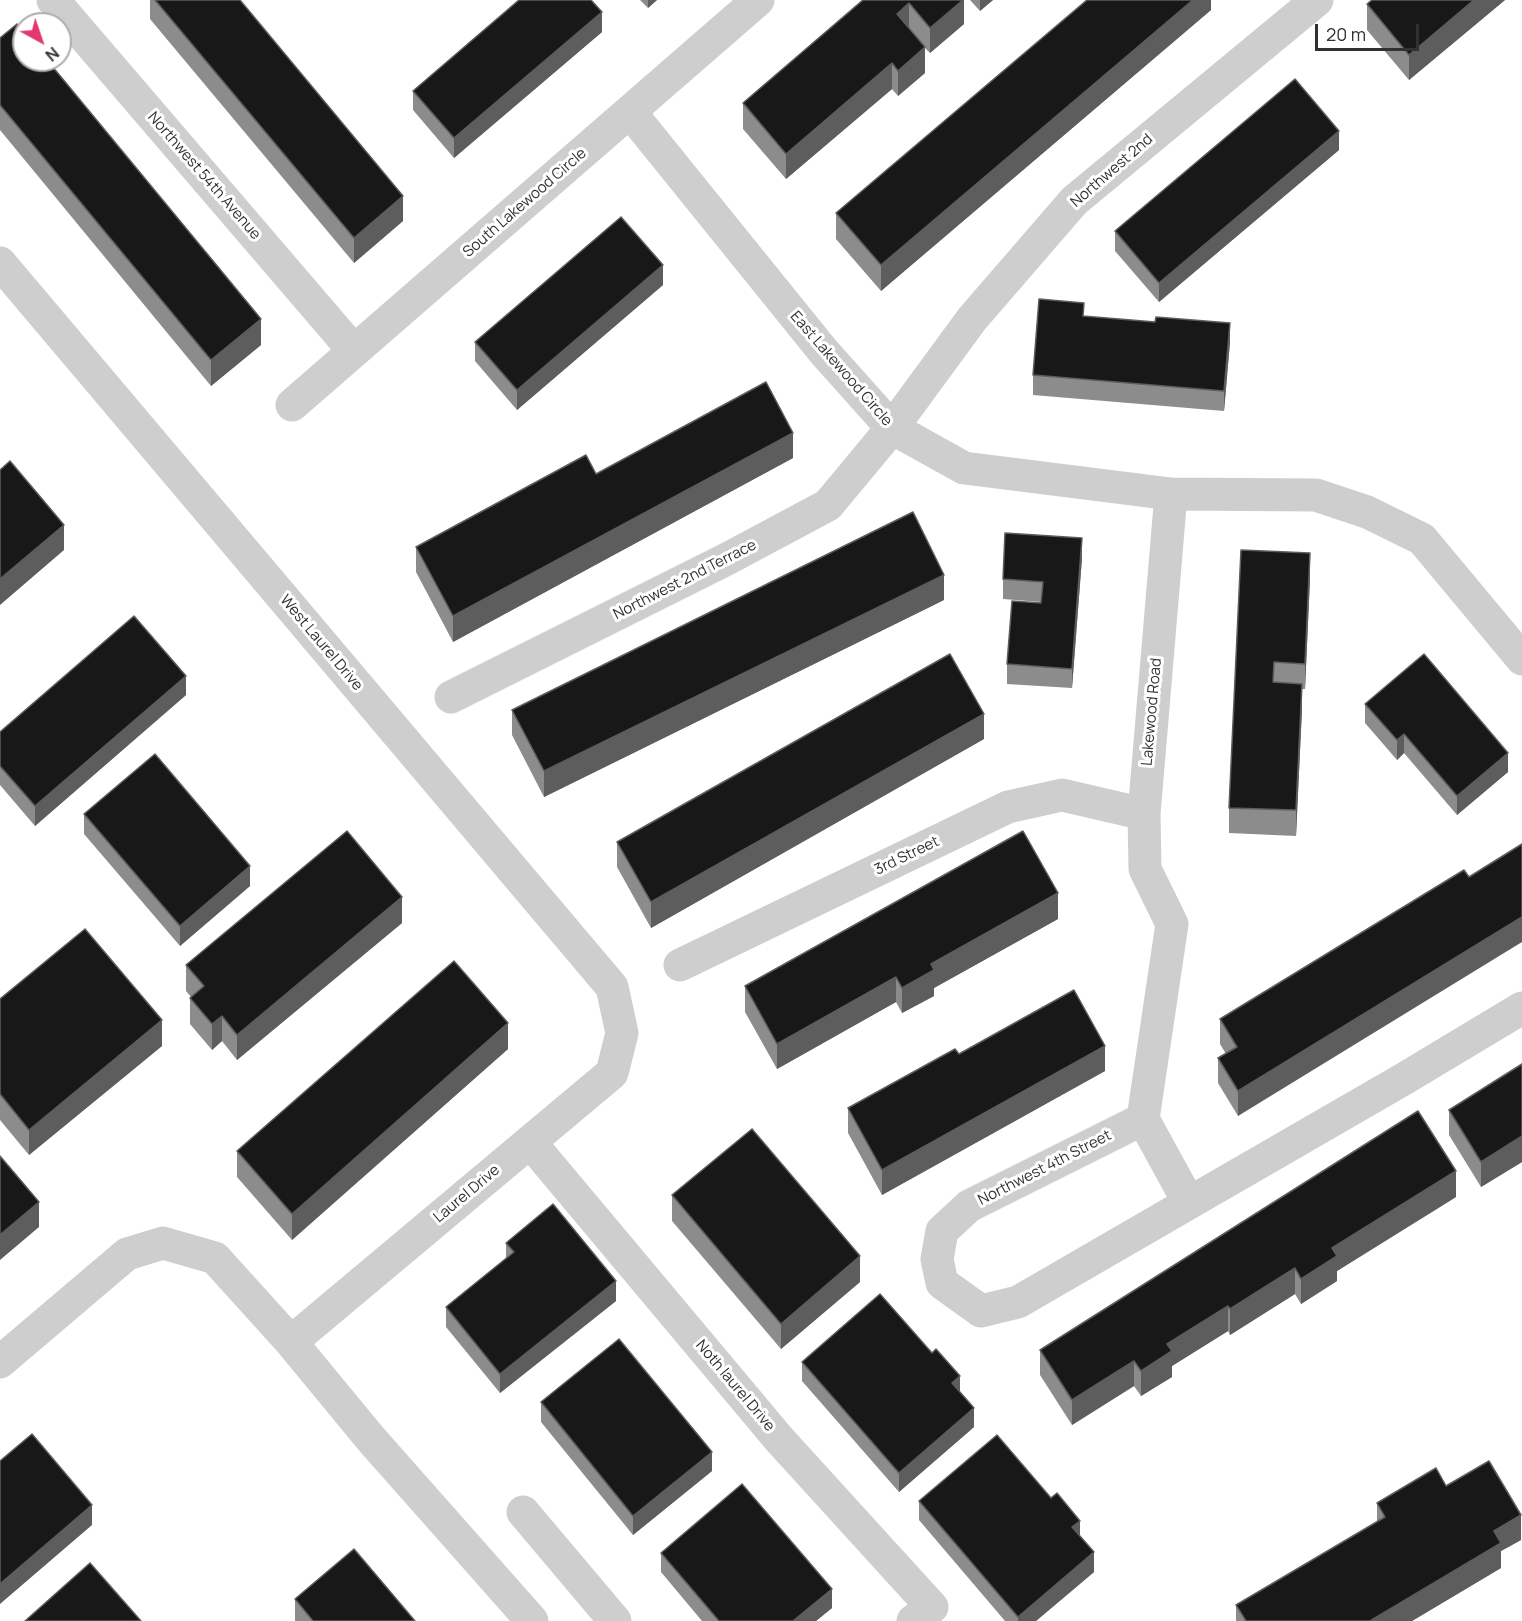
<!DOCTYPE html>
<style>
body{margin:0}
#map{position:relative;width:1522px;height:1621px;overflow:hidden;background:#fff;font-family:Manrope,sans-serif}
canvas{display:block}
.north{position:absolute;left:12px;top:12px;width:60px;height:60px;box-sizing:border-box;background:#fff;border:2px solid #adadad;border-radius:50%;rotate:140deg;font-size:16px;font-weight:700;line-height:24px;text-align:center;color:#313131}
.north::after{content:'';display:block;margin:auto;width:21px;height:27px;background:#e3386b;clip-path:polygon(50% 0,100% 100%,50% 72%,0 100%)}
.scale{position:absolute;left:1315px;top:24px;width:104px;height:27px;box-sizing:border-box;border:3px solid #313131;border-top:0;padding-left:8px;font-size:18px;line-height:21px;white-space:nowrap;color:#313131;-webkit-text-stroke:4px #fff;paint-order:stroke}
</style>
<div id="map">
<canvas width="1522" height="1621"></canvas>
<div class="north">N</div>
<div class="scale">20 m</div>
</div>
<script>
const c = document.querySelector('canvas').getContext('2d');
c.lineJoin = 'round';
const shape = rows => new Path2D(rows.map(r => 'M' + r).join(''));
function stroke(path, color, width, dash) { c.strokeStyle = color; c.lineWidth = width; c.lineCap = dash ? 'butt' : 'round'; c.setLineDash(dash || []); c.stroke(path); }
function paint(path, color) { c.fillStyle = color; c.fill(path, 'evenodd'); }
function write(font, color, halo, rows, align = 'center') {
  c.font = font + ' Manrope,sans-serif'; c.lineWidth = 6; c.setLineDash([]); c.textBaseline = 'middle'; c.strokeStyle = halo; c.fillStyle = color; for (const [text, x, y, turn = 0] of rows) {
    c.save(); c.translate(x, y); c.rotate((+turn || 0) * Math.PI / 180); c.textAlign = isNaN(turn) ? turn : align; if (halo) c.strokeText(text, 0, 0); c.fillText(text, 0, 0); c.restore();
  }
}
stroke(shape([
 [53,0,354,351],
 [630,112,824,352,892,428,964,468,1171,494,1316,495,1367,512,1422,539,1522,659],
 [0,263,612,987,622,1033,612,1073,291,1342],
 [292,405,758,0],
 [451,697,727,559,828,505,892,428,972,319,1074,201,1317,0],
 [680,965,1008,807,1062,795,1144,814],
 [1143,1119,1172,924,1145,869,1144,814,1171,494],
 [530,1142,779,1439,932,1607,913,1621],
 [1189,1203,1143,1119,969,1206,942,1231,937,1259,942,1283,981,1311,1018,1302,1189,1203,1402,1080,1522,1008],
 [0,1362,127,1254,163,1243,215,1258,291,1342,371,1439,532,1621],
 [523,1512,615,1621]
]), '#cecece', 33);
paint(shape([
 [150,0,240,0,403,221,354,263,150,19],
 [640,0,657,0,648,8],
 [863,0,964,0,964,24,930,53,925,48,925,73,898,96,892,89,786,179,743,129,743,103],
 [970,0,993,0,980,11],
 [1211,0,1211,10,881,291,836,239,836,213],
 [1505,0,1409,80,1367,30,1367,4],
 [602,32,454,158,413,110,413,91],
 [0,38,261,345,211,386,0,130],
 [1339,150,1159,302,1115,251,1115,231],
 [663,285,517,410,475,361,475,342],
 [1084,317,1155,322,1230,342,1224,411,1033,395,1033,375],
 [793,458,453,642,416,572,416,547,596,474],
 [1241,550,1310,579,1305,689,1302,689,1302,709,1296,836,1229,833,1229,808],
 [1082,558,1072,688,1007,684,1007,664,1041,602,1003,599,1003,579],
 [944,600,544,797,512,735,512,710],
 [186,695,35,826,0,785,0,732],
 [1365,704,1508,772,1457,815,1404,753,1397,760,1365,723],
 [984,739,651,928,617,867,617,842],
 [84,814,250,886,180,946,84,834],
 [1464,870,1238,1116,1218,1083,1218,1058,1226,1054,1220,1044,1220,1019],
 [1058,919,934,988,934,996,902,1013,896,1002,777,1069,745,1012,745,986],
 [402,923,237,1060,222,1041,212,1050,190,1024,190,998,191,997,186,991,186,965],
 [0,999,162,1046,29,1155,0,1120],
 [508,1049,292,1240,237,1177,237,1151],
 [959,1054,1105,1071,882,1195,848,1133,848,1108],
 [1522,1064,1522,1162,1481,1187,1449,1135,1449,1110],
 [672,1195,860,1282,781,1349,672,1221],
 [1456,1197,1337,1271,1337,1281,1301,1304,1295,1294,1230,1335,1228,1331,1172,1366,1172,1377,1141,1396,1134,1386,1072,1425,1040,1375,1040,1350],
 [506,1243,616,1301,500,1393,446,1327,446,1307,506,1258],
 [802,1362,974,1427,899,1492,802,1381],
 [541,1402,712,1471,633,1535,541,1422],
 [1446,1486,1521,1540,1501,1551,1501,1568,1412,1621,1236,1621,1236,1605,1377,1522,1377,1503],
 [919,1501,1080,1536,1094,1572,1036,1621,1005,1621,919,1520],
 [661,1553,832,1608,816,1621,702,1621,661,1572],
 [295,1599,415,1621,295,1621]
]), '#8c8c8c');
paint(shape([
 [648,0,657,0,648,8],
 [963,0,964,0,964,24,930,53,930,28],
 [980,0,993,0,980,11],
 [1193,0,1211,0,1211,10,881,291,881,265],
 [1474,0,1505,0,1409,80,1409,55],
 [909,3,909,29,897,14],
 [602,12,602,32,454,158,454,138],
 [925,47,925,73,898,96,898,71],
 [892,63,892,89,786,179,786,154],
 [1339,131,1339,150,1159,302,1159,283],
 [403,196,403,221,354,263,354,238],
 [663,265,663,285,517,410,517,390],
 [261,319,261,345,211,386,211,360],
 [1230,323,1230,342,1224,411,1224,391],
 [793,433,793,458,453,642,453,616],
 [64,525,64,550,0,605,0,579],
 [1082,538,1082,558,1072,688,1072,669],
 [1310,553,1310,579,1305,689,1305,664],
 [944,575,944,600,544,797,544,771],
 [186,676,186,695,35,826,35,806],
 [1302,684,1302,709,1296,836,1296,810],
 [984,714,984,739,651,928,651,902],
 [1404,734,1404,753,1397,760,1397,740],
 [1508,753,1508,772,1457,815,1457,796],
 [250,866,250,886,180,946,180,926],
 [1058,893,1058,919,934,988,934,996,902,1013,902,988,931,964],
 [402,897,402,923,237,1060,237,1035],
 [1522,917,1522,942,1238,1116,1238,1091],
 [896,977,896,1002,777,1069,777,1044],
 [222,1016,222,1041,212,1050,212,1024],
 [162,1020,162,1046,29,1155,29,1130],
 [508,1023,508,1049,292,1240,292,1214],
 [1105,1046,1105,1071,882,1195,882,1170],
 [1522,1136,1522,1162,1481,1187,1481,1162],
 [1456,1171,1456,1197,1337,1271,1337,1281,1301,1304,1301,1279,1332,1248],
 [39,1202,39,1227,0,1260,0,1235],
 [860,1256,860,1282,781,1349,781,1324],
 [1295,1268,1295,1294,1230,1335,1230,1309],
 [616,1281,616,1301,500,1393,500,1374],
 [1228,1306,1228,1331,1172,1366,1172,1377,1141,1396,1141,1371,1167,1344],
 [1134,1361,1134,1386,1072,1425,1072,1400],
 [960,1376,960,1396,952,1383],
 [974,1408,974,1427,899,1492,899,1473],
 [712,1452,712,1471,633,1535,633,1516],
 [92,1505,92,1525,0,1604,0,1584],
 [1521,1515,1521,1540,1501,1551,1501,1568,1412,1621,1370,1621,1494,1531],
 [1080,1521,1080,1540,1072,1527],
 [1094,1552,1094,1572,1036,1621,1018,1621,1018,1617],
 [832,1589,832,1608,816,1621,793,1621]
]), '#5d5d5d');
const building = shape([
 [155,0,240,0,403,196,354,238,155,0],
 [519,0,591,0,602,12,454,138,413,91,519,0],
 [863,0,963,0,930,28,909,3,897,14,925,47,898,71,892,63,786,154,743,103,863,0],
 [1087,0,1193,0,881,265,836,213,1087,0],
 [1372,0,1474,0,1409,55,1367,4,1372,0],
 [17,24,24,33,24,60,47,60,261,319,211,360,0,105,0,38,17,24],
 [1295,79,1339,131,1159,283,1115,231,1295,79],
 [621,217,663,265,517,390,475,342,621,217],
 [1039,299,1084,303,1083,316,1155,322,1156,317,1230,323,1224,391,1033,375,1039,299],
 [766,382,793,433,453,616,416,547,586,455,596,474,766,382],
 [10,461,64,525,0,579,0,470,10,461],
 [913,512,944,575,544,771,512,710,913,512],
 [1005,533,1082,538,1072,669,1007,664,1012,601,1041,603,1043,582,1003,579,1005,533],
 [1241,550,1310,553,1305,664,1274,662,1273,682,1302,684,1296,810,1229,808,1241,550],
 [134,616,186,676,35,806,0,766,0,732,134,616],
 [950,654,984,714,651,902,617,842,950,654],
 [1424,654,1508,753,1457,796,1404,734,1397,740,1365,704,1424,654],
 [155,754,250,866,180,926,84,814,155,754],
 [347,831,402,897,237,1035,222,1016,212,1024,190,998,204,986,186,965,347,831],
 [1023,831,1058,893,931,964,934,970,902,988,896,977,777,1044,745,986,1023,831],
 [1522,844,1522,917,1238,1091,1218,1058,1237,1047,1220,1019,1464,870,1469,877,1522,844],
 [85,929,162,1020,29,1130,0,1094,0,999,85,929],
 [454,961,508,1023,292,1214,237,1151,454,961],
 [1074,990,1105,1046,882,1170,848,1108,955,1049,959,1054,1074,990],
 [1522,1064,1522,1136,1481,1162,1449,1110,1522,1064],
 [1418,1111,1456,1171,1332,1248,1337,1256,1301,1279,1295,1268,1230,1309,1228,1306,1167,1344,1172,1351,1141,1371,1134,1361,1072,1400,1040,1350,1418,1111],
 [752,1129,860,1256,781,1324,672,1195,752,1129],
 [0,1156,39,1202,0,1235,0,1156],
 [553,1204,616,1281,500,1374,446,1307,514,1252,506,1243,553,1204],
 [880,1294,932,1353,936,1349,960,1376,952,1383,974,1408,899,1473,802,1362,880,1294],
 [619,1339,712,1452,633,1516,541,1402,619,1339],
 [32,1434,92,1505,0,1584,0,1461,32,1434],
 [997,1435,1051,1498,1057,1493,1080,1521,1072,1527,1094,1552,1018,1617,919,1501,997,1435],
 [1489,1461,1521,1515,1494,1531,1501,1543,1370,1621,1246,1621,1236,1605,1385,1517,1377,1503,1436,1468,1446,1486,1489,1461],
 [742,1484,832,1589,793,1621,719,1621,661,1553,742,1484],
 [354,1549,415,1621,313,1621,295,1599,354,1549],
 [90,1563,141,1621,25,1621,90,1563]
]);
paint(building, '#181818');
stroke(building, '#5d5d5d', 1.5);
write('15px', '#313131', '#fff', [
 ["Northwest 2nd",1112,171,-41],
 ["Northwest 54th Avenue",204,176,49],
 ["South Lakewood Circle",525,203,-41],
 ["East Lakewood Circle",841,369,49],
 ["Northwest 2nd Terrace",685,580,-27],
 ["West Laurel Drive",321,643,50],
 ["Lakewood Road",1152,712,-85],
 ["3rd Street",907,856,-26],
 ["Northwest 4th Street",1045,1168,-27],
 ["Laurel Drive",467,1194,-40],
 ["Noth laurel Drive",735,1386,50]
]);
</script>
